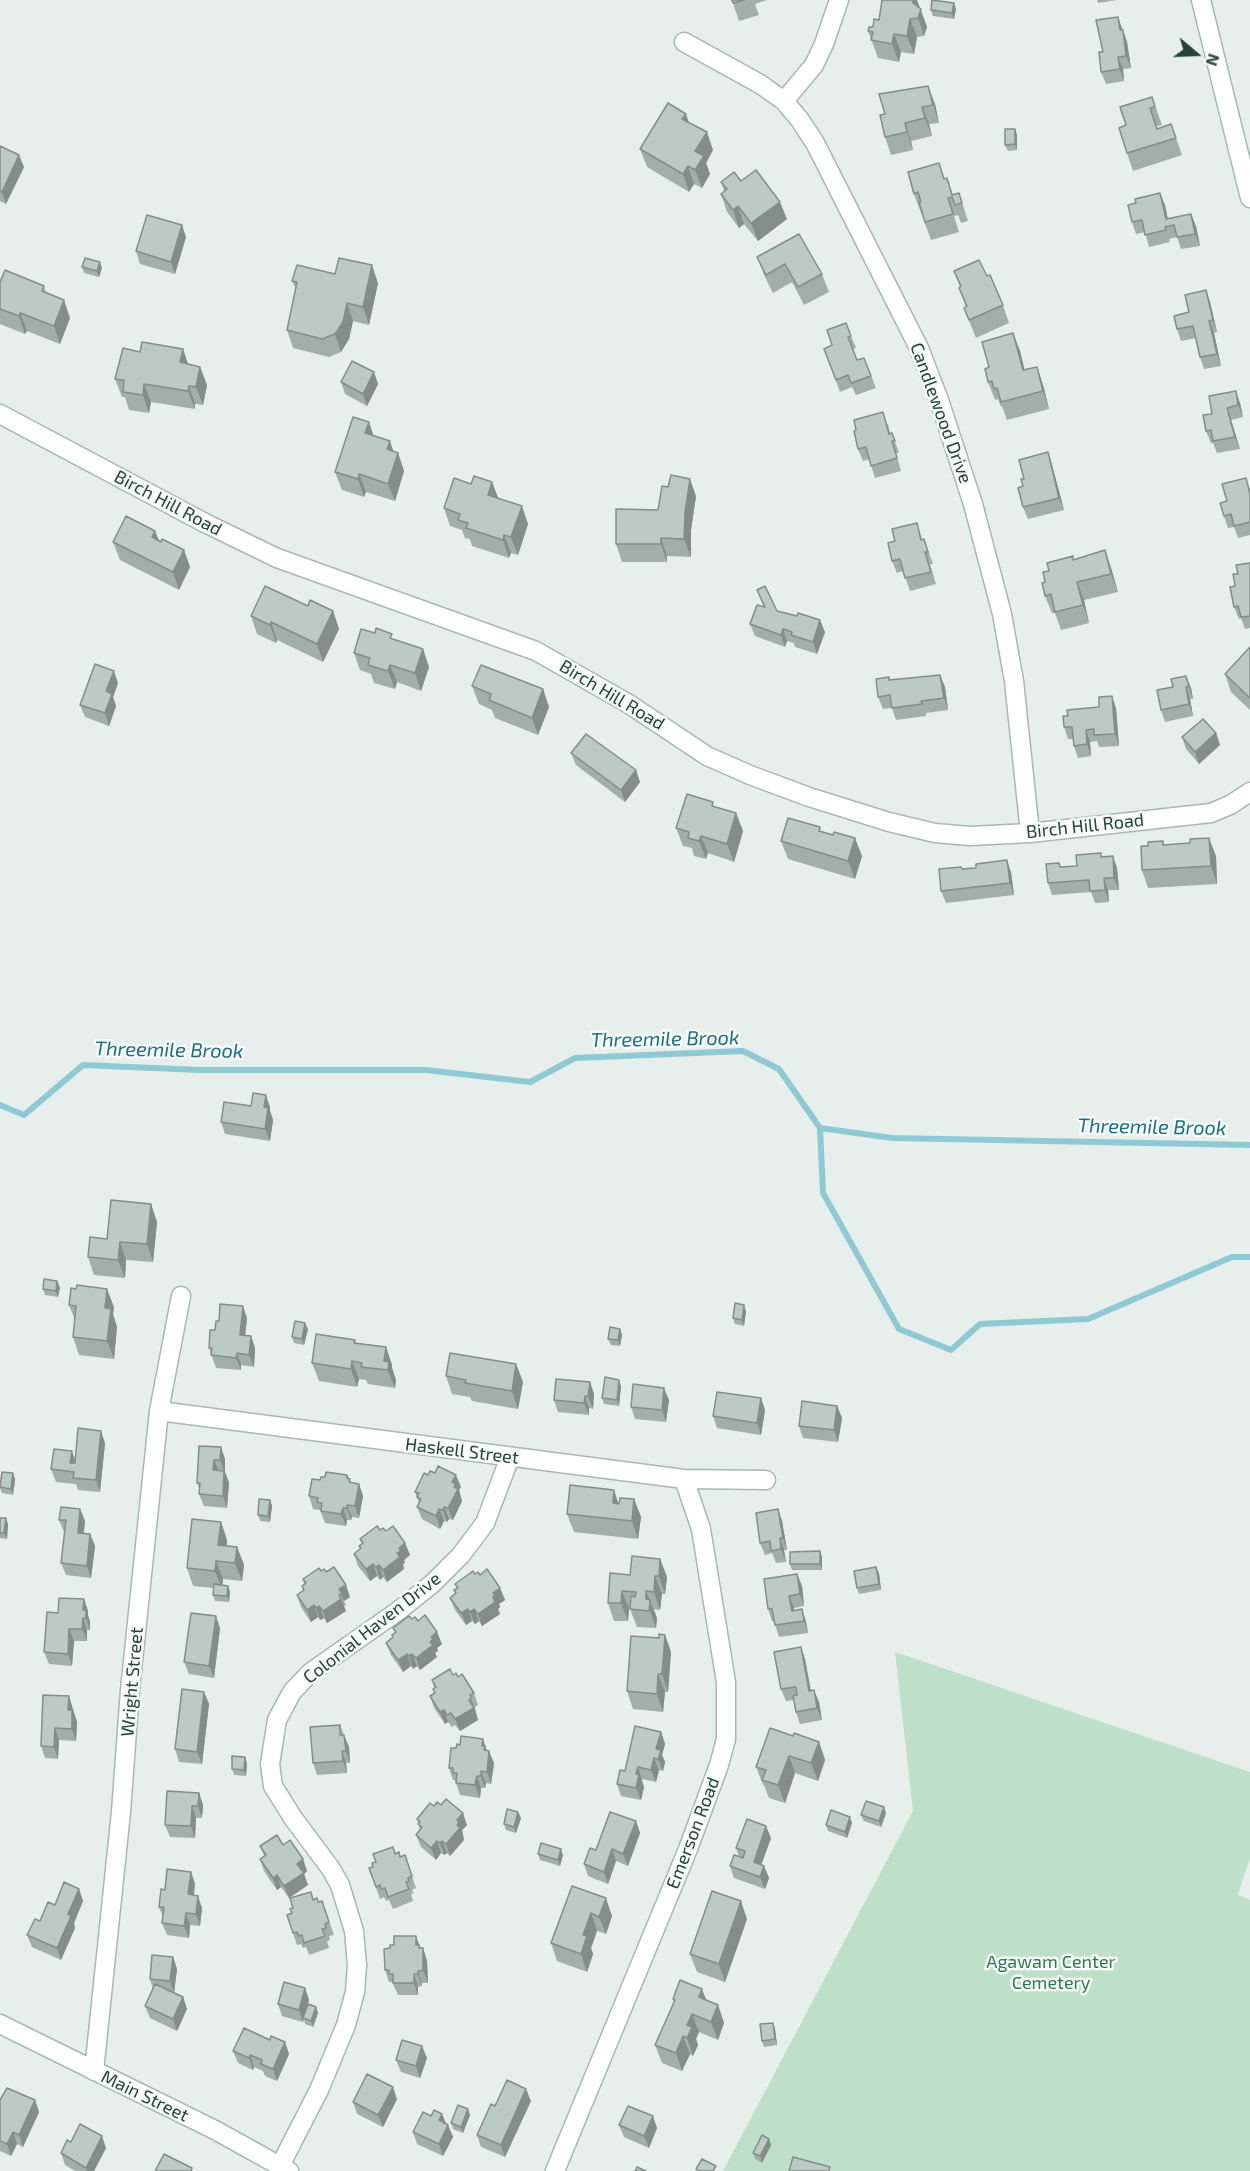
<!DOCTYPE html>
<style>
body{margin:0}
#map{position:relative;width:1250px;height:2171px;overflow:hidden;background:#e6efeb;font-family:"Exo 2",sans-serif}
canvas{display:block}
.north{position:absolute;left:1166px;top:24px;width:60px;height:60px;-webkit-text-stroke:4px #f7fbf9;paint-order:stroke;rotate:109deg;font-size:16px;font-weight:700;line-height:24px;text-align:center;color:#24423a}
.north::after{content:'';display:block;margin:auto;width:21px;height:27px;background:#24423a;clip-path:polygon(50% 0,100% 100%,50% 72%,0 100%)}
</style>
<div id="map">
<canvas width="1250" height="2171"></canvas>
<div class="north">N</div>
</div>
<script>
const c = document.querySelector('canvas').getContext('2d');
c.lineJoin = 'round';
function paint(path, color) { c.fillStyle = color; c.fill(path, 'evenodd'); }
const shape = rows => new Path2D(rows.map(r => 'M' + r).join(''));
function stroke(path, color, width, dash) { c.strokeStyle = color; c.lineWidth = width; c.lineCap = dash ? 'butt' : 'round'; c.setLineDash(dash || []); c.stroke(path); }
function write(font, color, halo, rows, align = 'center') {
  c.font = font + ' "Exo 2",sans-serif'; c.lineWidth = 5; c.setLineDash([]); c.textBaseline = 'middle'; c.strokeStyle = halo; c.fillStyle = color; for (const [text, x, y, turn = 0] of rows) {
    c.save(); c.translate(x, y); c.rotate((+turn || 0) * Math.PI / 180); c.textAlign = isNaN(turn) ? turn : align; if (halo) c.strokeText(text, 0, 0); c.fillText(text, 0, 0); c.restore();
  }
}
paint(shape([
 [895,1652,1250,1772,1250,1858,1238,1895,1250,1900,1250,2171,723,2171,913,1811]
]), '#bfe0c8');
stroke(shape([
 [0,1105,24,1115,83,1065,200,1070,426,1070,530,1082,575,1058,743,1051,779,1069,820,1128,892,1138,1250,1145],
 [820,1128,823,1193,899,1329,951,1350,980,1324,1088,1319,1232,1257,1250,1257]
]), '#8ec9d4', 6);
const street = shape([
 [684,42,760,84,784,101,800,120,815,143,919,348,939,400,973,504,1002,614,1014,681,1030,833],
 [784,101,814,65,824,44,839,0],
 [0,414,205,523,277,558,536,651,629,704,707,756,750,775,809,797,889,822,935,833,970,836,1030,833,1211,813,1230,805,1250,792],
 [159,1411,684,1479,766,1480],
 [94,2071,121,1812,130,1690,159,1411,181,1296],
 [280,2166,319,2090,346,2025,355,1992,357,1965,354,1931,340,1885,331,1869,293,1818,273,1786,270,1764,277,1720,292,1692,311,1672,398,1611,432,1584,461,1555,485,1523,510,1457],
 [555,2171,688,1849,719,1765,726,1739,726,1682,701,1529,684,1479]
]);
const secondary = shape([
 [1201,0,1250,198],
 [0,2024,215,2130,289,2171]
]);
stroke(street, '#a8b8b2', 21);
stroke(secondary, '#a4bbb3', 21);
stroke(street, '#fff', 18);
stroke(secondary, '#fff', 18);
paint(shape([
 [732,0,767,0,755,4,759,15,739,21],
 [882,0,917,0,927,27,924,36,917,37,914,54,901,52,899,62,878,58,868,31,873,27,879,20],
 [1097,0,1117,0,1098,3],
 [956,9,954,19,933,16,931,10],
 [1118,17,1127,42,1131,68,1123,69,1124,81,1106,84,1101,72,1103,52],
 [1152,97,1162,125,1157,126,1158,129,1171,124,1182,155,1133,171,1127,153,1126,125],
 [935,104,939,123,929,124,932,136,911,141,913,150,891,155,885,137,880,115],
 [689,122,713,150,706,163,710,174,702,188,694,184,689,192,647,167,640,149],
 [1015,129,1017,135,1017,150,1008,151,1005,145],
 [0,146,24,167,6,204,0,201],
 [945,179,953,194,959,193,968,221,961,223,958,215,954,216,959,232,931,240,914,194],
 [741,181,787,219,758,241,744,224,739,228,727,212,721,194,724,191,721,182],
 [1165,205,1168,219,1196,226,1200,246,1181,249,1177,237,1169,239,1170,242,1149,247,1145,232,1136,234,1132,222],
 [186,237,175,274,140,264,136,251],
 [757,257,822,274,829,292,804,305,792,282,773,293,764,275],
 [82,267,102,268,99,277,84,273],
 [954,271,987,276,1003,305,1009,323,976,338,964,308,966,307,959,288,960,287],
 [335,274,378,283,369,325,353,321,349,339,341,352,329,357,293,348,287,330,296,289,292,281],
 [0,282,44,286,46,293,70,318,60,344,27,331,25,334,0,324],
 [1210,302,1217,332,1214,333,1221,366,1204,369,1200,357,1196,338,1181,341,1177,329,1189,312],
 [846,323,856,348,853,349,857,360,864,358,876,388,856,395,852,387,840,392,824,349,832,345],
 [1013,333,1020,351,1024,370,1037,367,1043,385,1049,409,1007,420,1002,406,1001,407,998,399,995,400,988,382,989,367],
 [183,349,188,364,200,367,207,385,203,405,195,404,195,409,151,402,149,413,129,410,125,397,122,397,115,379,140,352],
 [374,372,378,384,367,406,345,394,341,382],
 [1240,403,1243,417,1231,420,1240,449,1217,453,1213,443,1211,443,1206,431,1212,414],
 [888,424,890,433,892,433,899,453,896,453,901,471,875,478,869,459,863,461,858,449],
 [374,436,393,451,398,453,404,471,395,501,366,492,364,497,342,490,335,472],
 [1048,452,1052,465,1064,510,1028,519,1023,507,1024,479],
 [492,482,498,498,528,524,518,555,511,553,509,558,472,546,470,539,465,538,462,530,450,526,444,508,471,484],
 [1250,488,1250,535,1238,538,1234,527,1228,528,1224,516,1227,501],
 [696,496,691,530,691,557,667,556,667,562,622,562,616,544,658,510],
 [921,535,922,539,924,539,933,564,930,564,936,584,910,591,903,571,897,573,892,561],
 [113,542,184,550,190,567,179,590,120,560],
 [1105,550,1111,568,1118,592,1084,600,1089,623,1061,630,1055,613,1052,613,1045,596,1045,582,1049,571,1074,560],
 [1250,563,1250,628,1245,629,1241,618,1239,619,1234,607,1235,586,1238,574],
 [757,590,777,611,825,632,817,654,795,647,794,643,787,641,785,647,755,636,750,624,764,607],
 [333,611,339,629,323,662,277,640,276,643,257,634,251,616],
 [394,640,423,649,429,667,421,691,397,682,395,689,374,683,371,674,360,670,354,653],
 [1250,647,1250,710,1231,692,1225,674],
 [940,675,945,687,948,710,926,713,926,716,896,720,892,708,883,709,878,697,890,680],
 [1171,679,1191,688,1193,699,1190,699,1193,716,1165,722,1161,710,1173,687],
 [118,683,113,697,116,706,109,726,85,717,80,705],
 [472,686,543,689,549,707,538,735,495,718,492,710,479,704],
 [1116,708,1119,746,1099,747,1097,741,1090,742,1091,756,1078,758,1074,746,1073,739,1068,739,1064,727],
 [1216,733,1220,745,1199,764,1186,749,1182,737],
 [571,753,640,782,625,802,576,765],
 [715,807,736,813,743,831,734,862,708,853,706,859,694,856,692,848,683,846,676,828],
 [822,832,862,856,855,879,788,859,781,841],
 [1163,841,1164,845,1216,856,1217,884,1148,888,1142,870,1148,846],
 [1113,856,1117,868,1119,890,1108,890,1109,902,1095,903,1091,892,1052,895,1048,883,1061,867,1077,866,1102,857],
 [962,869,1011,872,1014,895,946,903,941,891],
 [251,1106,270,1107,270,1111,273,1120,270,1141,225,1134,221,1122],
 [151,1204,157,1222,153,1262,126,1260,125,1278,94,1275,88,1257,107,1239],
 [60,1287,58,1297,45,1295,43,1289],
 [69,1305,114,1307,113,1314,117,1327,114,1359,79,1355,73,1337,75,1320],
 [746,1311,744,1326,735,1324,733,1318],
 [247,1318,245,1335,251,1336,255,1348,254,1367,241,1365,241,1370,216,1368,209,1348,219,1321],
 [308,1329,304,1345,294,1343,292,1337],
 [620,1329,622,1335,620,1346,611,1345,608,1339],
 [355,1340,356,1343,386,1347,392,1365,392,1368,396,1380,395,1388,368,1384,366,1380,359,1379,357,1387,319,1381,312,1363],
 [516,1364,523,1382,518,1409,472,1401,470,1397,452,1394,446,1376],
 [590,1382,594,1394,593,1409,589,1408,589,1415,558,1412,554,1400],
 [621,1386,619,1406,604,1404,602,1398],
 [761,1398,765,1410,761,1435,717,1428,713,1416],
 [669,1400,666,1422,635,1419,631,1407],
 [837,1406,842,1418,838,1442,803,1438,799,1426],
 [105,1443,100,1492,78,1490,76,1484,56,1482,51,1469,75,1460],
 [199,1446,225,1459,225,1472,229,1483,227,1508,204,1506,199,1494,200,1490,197,1483],
 [2,1472,15,1479,13,1495,2,1493,0,1488],
 [347,1475,351,1482,359,1484,363,1496,359,1518,352,1517,351,1520,347,1520,346,1526,325,1523,320,1510,313,1509,309,1496,320,1480,325,1477],
 [461,1487,459,1490,462,1501,453,1520,449,1519,447,1522,444,1521,440,1529,422,1519,417,1507,419,1503,415,1492],
 [634,1499,641,1517,638,1539,574,1532,567,1514,619,1504],
 [270,1500,272,1506,270,1522,260,1521,258,1515],
 [80,1509,85,1521,84,1533,90,1534,95,1546,91,1578,66,1575,61,1563,65,1532,64,1532,59,1520],
 [778,1509,782,1521,787,1550,784,1550,786,1562,776,1563,772,1553,765,1555,760,1543],
 [0,1518,8,1524,7,1539,0,1538],
 [221,1522,227,1540,227,1546,237,1547,244,1565,242,1581,223,1579,222,1585,230,1592,229,1602,215,1601,213,1595,214,1588,193,1586,187,1568],
 [380,1530,386,1531,405,1543,410,1555,404,1560,405,1563,403,1564,404,1569,387,1582,383,1577,380,1580,377,1576,370,1581,358,1566,354,1554,360,1549,359,1546,362,1544,360,1539],
 [820,1551,822,1557,822,1570,792,1570,790,1564],
 [660,1559,667,1577,665,1594,662,1594,660,1610,654,1609,657,1618,656,1628,637,1627,630,1609,629,1609,628,1621,614,1621,608,1603,630,1575],
 [321,1571,350,1597,344,1601,346,1605,344,1606,346,1611,327,1623,324,1618,320,1620,318,1617,311,1622,301,1607,297,1595,303,1591,302,1586,304,1584,303,1579],
 [879,1573,881,1590,859,1594,857,1588],
 [475,1574,480,1575,500,1588,505,1600,499,1604,500,1607,498,1609,500,1614,482,1626,479,1621,475,1624,472,1621,466,1625,455,1610,450,1598,455,1594,454,1590,457,1588,455,1584],
 [797,1574,802,1586,804,1606,794,1608,794,1611,802,1609,806,1622,808,1633,779,1637,774,1621,772,1621,768,1609],
 [84,1599,88,1611,88,1615,90,1622,90,1630,87,1630,87,1641,74,1641,72,1666,49,1664,44,1652,58,1613],
 [412,1619,418,1621,442,1644,437,1648,438,1651,435,1653,437,1657,420,1670,417,1666,413,1669,411,1666,403,1672,391,1655,386,1643,393,1638,392,1635,395,1632,393,1628],
 [220,1628,214,1678,189,1674,184,1662],
 [665,1635,671,1652,668,1692,665,1692,663,1712,633,1709,627,1691,659,1638],
 [801,1647,805,1659,811,1691,819,1702,822,1720,800,1724,796,1712,794,1700,786,1701,781,1689],
 [453,1675,458,1677,474,1693,478,1705,475,1707,478,1720,460,1731,455,1725,452,1727,448,1722,445,1724,434,1708,430,1696,434,1693,433,1689,434,1688,432,1680],
 [204,1692,209,1704,202,1764,179,1762,175,1749],
 [43,1695,73,1709,73,1711,77,1722,76,1741,59,1740,58,1759,45,1758,41,1746],
 [340,1725,349,1747,350,1763,346,1763,347,1773,317,1775,313,1763],
 [661,1732,665,1744,662,1755,665,1762,663,1771,659,1770,656,1782,642,1779,642,1781,644,1787,641,1800,621,1796,617,1784,625,1771],
 [793,1736,819,1742,825,1760,818,1781,795,1773,785,1803,769,1798,764,1785,763,1785,756,1767],
 [487,1750,494,1763,491,1784,486,1783,485,1788,481,1788,480,1798,460,1795,455,1780,453,1780,449,1768],
 [247,1763,246,1776,234,1775,232,1769],
 [199,1793,203,1805,202,1818,196,1818,195,1838,170,1837,165,1825],
 [434,1806,467,1825,462,1830,464,1840,450,1856,447,1853,444,1855,441,1853,436,1860,421,1847,416,1835,420,1830,417,1819],
 [518,1812,521,1818,516,1833,506,1830,504,1824],
 [886,1813,881,1827,864,1821,861,1815],
 [636,1821,640,1833,628,1866,616,1861,608,1884,588,1876,584,1864],
 [852,1823,847,1838,828,1831,826,1825],
 [771,1838,761,1865,764,1866,769,1878,765,1889,734,1878,730,1866,739,1857,736,1848],
 [260,1846,303,1859,307,1871,304,1874,308,1885,289,1898,281,1887,277,1890,264,1871,260,1859,264,1856],
 [395,1854,400,1857,405,1855,416,1888,412,1890,414,1893,411,1894,413,1901,393,1909,389,1900,386,1901,384,1897,380,1899,369,1868],
 [538,1854,563,1855,560,1866,540,1860],
 [191,1872,195,1884,194,1895,202,1908,200,1926,190,1925,189,1938,167,1935,162,1923,163,1917,159,1907,165,1890],
 [572,1886,612,1916,606,1934,597,1931,591,1948,593,1954,587,1972,557,1961,551,1943],
 [79,1889,83,1901,74,1923,75,1928,61,1960,32,1947,27,1935,55,1905],
 [313,1900,319,1902,322,1901,334,1935,329,1936,330,1940,327,1941,329,1948,309,1955,306,1947,303,1948,301,1944,297,1945,293,1933,292,1913],
 [747,1919,725,1982,697,1972,690,1954],
 [421,1948,423,1948,427,1961,428,1983,422,1983,422,1986,418,1987,418,1995,398,1995,392,1982,389,1982,385,1970],
 [173,1957,177,1969,174,1993,183,1997,187,2009,177,2031,150,2018,145,2006,153,1989,150,1979],
 [305,1988,309,2000,307,2006,316,2007,318,2013,313,2027,305,2024,304,2019,303,2022,282,2016,278,2004],
 [673,1999,706,2000,718,2005,724,2023,718,2040,699,2032,696,2039,698,2045,693,2056,690,2054,682,2071,662,2063,655,2045,674,2003],
 [773,2023,775,2029,777,2045,764,2047,762,2041],
 [270,2040,285,2042,289,2054,277,2081,265,2076,263,2071,254,2067,253,2070,238,2063,233,2051],
 [427,2058,420,2078,401,2072,396,2060],
 [397,2099,383,2127,357,2114,353,2102],
 [0,2100,35,2100,39,2112,23,2147,17,2144,11,2156,0,2151],
 [531,2101,505,2157,481,2147,477,2135],
 [442,2114,446,2124,448,2125,453,2137,443,2156,417,2144,413,2132,431,2116],
 [470,2115,463,2133,453,2129,451,2123],
 [619,2125,657,2128,649,2148,624,2137],
 [769,2139,771,2145,762,2163,755,2159,753,2153],
 [71,2142,106,2148,94,2171,75,2171,65,2165,61,2153]
]), '#a1aea9');
paint(shape([
 [913,0,917,0,927,27,924,36,913,3],
 [954,3,956,9,954,19,952,13],
 [1118,17,1122,29,1124,42,1120,30],
 [910,19,917,37,914,54,907,36],
 [1123,30,1127,42,1131,68,1126,56],
 [894,34,901,52,899,62,892,44],
 [1118,57,1123,69,1124,81,1120,69],
 [928,86,935,104,939,123,933,105],
 [922,107,929,124,932,136,925,118],
 [686,114,692,132,682,119],
 [905,123,911,141,913,150,907,132],
 [1015,129,1017,135,1017,150,1015,144],
 [707,132,713,150,706,163,710,174,702,188,695,170,695,151],
 [19,155,24,167,6,204,2,192],
 [688,166,694,184,689,192,683,174],
 [1160,193,1165,205,1169,226,1166,219],
 [780,202,787,219,758,241,751,223],
 [738,206,744,224,739,228,733,210],
 [1191,214,1196,226,1200,246,1195,234],
 [182,225,186,237,175,274,171,262],
 [100,262,102,268,99,277,97,271],
 [372,265,378,283,369,325,363,307],
 [1206,290,1210,302,1217,332,1213,320],
 [64,300,70,318,60,344,54,326],
 [347,303,353,321,349,339,341,352,335,334],
 [20,313,27,331,25,334,19,316],
 [1209,321,1214,333,1221,366,1217,354],
 [1013,333,1020,351,1029,388,1023,370],
 [183,349,189,367,180,362],
 [200,367,207,385,203,405,196,387],
 [1037,367,1043,385,1049,409,1043,391],
 [374,372,378,384,367,406,363,394],
 [144,384,151,402,149,413,143,395],
 [189,386,195,404,195,409,188,391],
 [1236,391,1240,403,1243,417,1238,405],
 [1227,408,1231,420,1240,449,1235,437],
 [369,422,375,440,365,433],
 [390,441,396,459,398,453,404,471,395,501,388,484,387,449],
 [1048,452,1052,465,1064,510,1059,498],
 [359,474,366,492,364,497,358,479],
 [690,479,696,496,691,530,691,557,684,539,685,512],
 [492,482,499,500,488,495],
 [522,506,528,524,518,555,511,537],
 [155,531,162,548,152,537],
 [504,535,511,553,509,558,503,540],
 [661,538,667,556,667,562,661,544],
 [184,550,190,567,179,590,173,572],
 [1105,550,1111,568,1118,592,1111,574],
 [1077,582,1084,600,1089,623,1083,605],
 [333,611,339,629,323,662,317,644],
 [820,620,825,632,817,654,813,642],
 [271,622,277,640,276,643,270,625],
 [783,629,787,641,785,647,781,635],
 [423,649,429,667,421,691,415,673],
 [390,665,397,682,395,689,388,671],
 [114,671,118,683,113,697,116,706,109,726,105,713,106,691],
 [940,675,945,687,948,710,944,698],
 [1186,676,1191,688,1193,699,1189,687],
 [1186,687,1190,699,1193,716,1189,704],
 [543,689,549,707,538,735,532,718],
 [1112,696,1116,708,1119,746,1115,734],
 [1086,730,1090,742,1091,756,1087,744],
 [1216,733,1220,745,1199,764,1195,752],
 [636,770,640,782,625,802,621,790],
 [736,813,743,831,734,862,727,844],
 [701,836,708,853,706,859,699,841],
 [855,838,862,856,855,879,848,861],
 [1209,838,1216,856,1217,884,1211,866],
 [1113,856,1117,868,1119,890,1114,878],
 [1007,860,1011,872,1014,895,1010,883],
 [1104,878,1108,890,1109,902,1105,890],
 [266,1095,270,1107,270,1111,273,1120,270,1141,265,1129,264,1107],
 [151,1204,157,1222,153,1262,147,1244],
 [120,1242,126,1260,125,1278,118,1260],
 [57,1281,60,1287,58,1297,56,1291],
 [107,1289,114,1307,113,1314,117,1327,114,1359,107,1341,105,1308],
 [744,1305,746,1311,744,1326,742,1320],
 [243,1306,247,1318,244,1347,240,1335],
 [305,1323,308,1329,304,1345,302,1339],
 [620,1329,622,1335,620,1346,618,1340],
 [251,1336,255,1348,254,1367,249,1355],
 [386,1347,392,1365,392,1368,396,1380,395,1388,384,1361],
 [237,1353,241,1365,241,1370,236,1358],
 [352,1361,359,1379,357,1387,351,1369],
 [516,1364,523,1382,518,1409,512,1391],
 [619,1380,621,1386,619,1406,617,1400],
 [590,1382,594,1394,593,1409,588,1396],
 [664,1388,669,1400,666,1422,662,1410],
 [585,1396,589,1408,589,1415,584,1403],
 [761,1398,765,1410,761,1435,757,1423],
 [837,1406,842,1418,838,1442,834,1430],
 [101,1431,105,1443,100,1492,96,1480],
 [221,1447,225,1459,225,1472,229,1483,227,1508,223,1496,224,1471,220,1460],
 [72,1451,76,1463,70,1463],
 [214,1460,219,1472,213,1470],
 [13,1473,15,1479,13,1495,11,1489],
 [456,1475,461,1487,459,1490,462,1501,453,1520,448,1508,452,1482],
 [359,1484,363,1496,359,1518,355,1506],
 [614,1490,620,1508,619,1521,613,1503],
 [634,1499,641,1517,638,1539,632,1521],
 [270,1500,272,1506,270,1522,268,1516],
 [347,1505,352,1517,351,1520,347,1508],
 [444,1507,449,1519,447,1522,443,1510],
 [343,1508,347,1520,346,1526,341,1514],
 [80,1509,85,1521,82,1545,78,1533],
 [439,1509,444,1521,440,1529,436,1516],
 [778,1509,782,1521,787,1550,783,1538],
 [6,1518,8,1524,7,1539,4,1533],
 [221,1522,227,1540,225,1563,218,1545],
 [90,1534,95,1546,91,1578,87,1566],
 [780,1538,784,1550,786,1562,781,1549],
 [405,1543,410,1555,404,1560,405,1563,403,1564,404,1569,387,1582,383,1570,397,1553,399,1548],
 [237,1547,244,1565,242,1581,235,1563],
 [820,1551,822,1557,822,1570,820,1564],
 [660,1559,667,1577,665,1594,659,1576],
 [216,1561,223,1579,222,1589,215,1571],
 [373,1564,377,1576,370,1581,366,1569],
 [379,1565,383,1577,380,1580,376,1567],
 [876,1567,879,1573,881,1590,879,1584],
 [797,1574,802,1586,804,1606,800,1594],
 [655,1576,662,1594,660,1610,654,1592],
 [346,1585,350,1597,344,1601,339,1589],
 [228,1586,230,1592,229,1602,227,1596],
 [500,1588,505,1600,499,1604,500,1607,498,1609,500,1614,482,1626,478,1614,493,1597,493,1593],
 [622,1591,629,1609,628,1621,621,1603],
 [646,1591,657,1618,656,1628,646,1599],
 [789,1596,794,1608,796,1623,792,1611],
 [84,1599,88,1611,88,1615,90,1622,90,1630,83,1610],
 [341,1599,346,1611,327,1623,323,1611],
 [314,1605,318,1617,311,1622,307,1610],
 [319,1606,324,1618,320,1620,316,1608],
 [468,1609,472,1621,466,1625,461,1613],
 [474,1609,479,1621,475,1624,470,1612],
 [802,1609,806,1622,808,1633,804,1621],
 [216,1616,220,1628,214,1678,209,1666],
 [83,1618,87,1630,87,1641,82,1629],
 [69,1629,74,1641,72,1666,68,1654],
 [437,1632,442,1644,437,1648,438,1651,435,1653,437,1657,420,1670,416,1658,430,1642,431,1637],
 [665,1635,671,1652,668,1692,662,1674],
 [801,1647,805,1659,813,1703,809,1691],
 [407,1654,411,1666,403,1672,398,1660],
 [412,1654,417,1666,413,1669,409,1656],
 [658,1674,665,1692,663,1712,657,1694],
 [814,1690,819,1702,822,1720,817,1708],
 [204,1692,209,1704,202,1764,197,1752],
 [69,1696,77,1722,76,1741,72,1729,68,1710],
 [471,1698,478,1720,460,1731,455,1719,469,1700],
 [444,1710,448,1722,445,1724,440,1712],
 [55,1728,59,1740,58,1759,54,1747],
 [661,1732,665,1744,662,1755,665,1762,663,1771,658,1759,656,1749],
 [344,1735,349,1747,350,1763,346,1751],
 [483,1739,487,1751,489,1751,494,1763,491,1784,487,1772,482,1746],
 [819,1742,825,1760,818,1781,811,1763],
 [342,1751,346,1763,347,1773,343,1761],
 [789,1756,795,1773,785,1803,778,1785],
 [245,1757,247,1763,246,1776,244,1770],
 [654,1758,659,1770,656,1782,651,1770],
 [638,1767,644,1787,641,1800,636,1788,636,1774],
 [481,1771,486,1783,485,1788,481,1776],
 [477,1776,481,1788,480,1798,475,1785],
 [199,1793,203,1805,202,1818,198,1806],
 [192,1806,196,1818,195,1838,191,1826],
 [884,1807,886,1813,881,1827,879,1821],
 [518,1812,521,1818,516,1833,514,1827],
 [463,1813,467,1825,462,1830,464,1840,450,1856,446,1844,457,1825,457,1820],
 [850,1817,852,1823,847,1838,845,1832],
 [636,1821,640,1833,628,1866,623,1854],
 [766,1826,771,1838,758,1874,754,1862],
 [437,1841,441,1853,436,1860,431,1848],
 [442,1841,447,1853,444,1855,440,1843],
 [561,1849,563,1855,560,1866,558,1860],
 [612,1849,616,1861,608,1884,604,1872],
 [303,1859,307,1871,304,1874,308,1885,289,1898,284,1886,297,1864],
 [764,1866,769,1878,765,1889,760,1877],
 [191,1872,195,1884,192,1906,188,1894],
 [277,1875,281,1887,277,1890,273,1878],
 [79,1889,83,1901,74,1923,75,1928,61,1960,57,1948,68,1914],
 [198,1896,202,1908,200,1926,196,1914],
 [606,1898,612,1916,606,1934,599,1917],
 [741,1901,747,1919,725,1982,719,1964],
 [186,1913,190,1925,189,1938,184,1926],
 [591,1913,597,1931,591,1948,593,1954,587,1972,581,1954,583,1935],
 [416,1936,423,1955,423,1948,427,1961,428,1983,423,1970,416,1945],
 [173,1957,177,1969,174,1993,170,1981],
 [418,1971,422,1983,422,1986,418,1974],
 [414,1974,418,1987,418,1995,414,1983],
 [305,1988,309,2000,303,2022,299,2010],
 [702,1989,709,2007,699,1997],
 [183,1997,187,2009,177,2031,173,2019],
 [718,2005,724,2023,718,2040,711,2022],
 [316,2007,318,2013,313,2027,311,2021],
 [692,2014,699,2032,696,2039,698,2045,693,2056,687,2038,687,2025],
 [773,2023,775,2029,777,2045,775,2039],
 [683,2036,690,2054,682,2071,676,2053],
 [285,2042,289,2054,277,2081,273,2069],
 [422,2046,427,2058,420,2078,416,2066],
 [250,2055,254,2067,253,2070,249,2058],
 [393,2087,397,2099,383,2127,378,2115],
 [526,2089,531,2101,505,2157,501,2145],
 [35,2100,39,2112,23,2147,19,2135],
 [468,2109,470,2115,463,2133,461,2127],
 [442,2114,447,2126,439,2120],
 [653,2116,657,2128,649,2148,644,2136],
 [448,2125,453,2137,443,2156,439,2144],
 [13,2132,17,2144,11,2156,7,2144],
 [102,2136,106,2148,94,2171,87,2171,86,2168],
 [769,2139,771,2145,762,2163,760,2156]
]), '#838d89');
const building = shape([
 [732,0,744,0,733,3,732,0],
 [882,0,913,0,913,3,921,9,918,18,910,19,907,36,894,34,892,44,871,40,873,32,868,31,869,27,873,27,874,19,879,20,882,0],
 [932,0,954,3,952,13,931,10,932,0],
 [1118,17,1120,30,1123,30,1126,56,1118,57,1120,69,1101,72,1099,52,1103,52,1096,20,1118,17],
 [928,86,933,105,922,107,925,118,905,123,907,132,885,137,880,115,885,114,879,94,928,86],
 [1152,97,1155,107,1150,108,1157,129,1171,124,1176,138,1127,153,1119,128,1126,125,1120,107,1152,97],
 [668,103,686,114,682,119,707,132,695,151,704,156,695,170,688,166,683,174,640,149,668,103],
 [1005,129,1015,129,1015,144,1005,145,1005,129],
 [0,146,19,155,2,192,0,191,0,146],
 [939,163,944,179,947,178,952,195,959,193,962,203,955,205,952,197,948,198,953,214,925,222,919,202,921,202,918,192,914,194,908,172,939,163],
 [756,170,780,202,751,223,738,206,733,210,721,194,727,189,721,182,734,172,741,181,756,170],
 [1160,193,1166,219,1191,214,1195,234,1177,237,1174,225,1165,227,1166,230,1145,235,1142,220,1132,222,1128,205,1136,203,1135,199,1160,193],
 [147,215,182,225,171,262,136,251,147,215],
 [799,234,822,274,798,287,785,264,766,275,757,257,799,234],
 [85,258,100,262,97,271,82,267,85,258],
 [339,258,372,265,363,307,347,303,343,322,335,334,322,339,287,330,297,282,292,281,297,265,335,274,339,258],
 [979,260,987,276,990,275,1003,305,969,320,964,308,967,306,959,288,961,286,954,271,979,260],
 [5,270,44,286,42,291,64,300,54,326,20,313,19,316,0,309,0,282,5,270],
 [1206,290,1213,320,1209,321,1217,354,1200,357,1193,326,1177,329,1174,316,1189,312,1185,295,1206,290],
 [846,323,851,336,848,337,857,360,864,358,871,376,851,383,848,375,836,380,824,349,832,345,827,330,846,323],
 [1013,333,1023,370,1037,367,1043,391,1001,402,997,388,994,389,992,381,988,382,985,369,989,367,982,342,1013,333],
 [142,342,183,349,180,362,200,367,196,387,189,386,188,391,144,384,143,395,123,392,124,380,115,379,123,348,140,352,142,342],
 [352,361,374,372,363,394,341,382,352,361],
 [1236,391,1238,405,1227,408,1235,437,1213,441,1211,430,1206,431,1203,415,1212,414,1209,396,1236,391],
 [883,412,889,434,892,433,895,441,892,441,897,458,871,466,866,447,858,449,854,431,856,430,854,420,883,412],
 [353,417,369,422,365,433,390,441,387,449,398,453,388,484,359,474,358,479,335,472,353,417],
 [1048,452,1059,498,1023,507,1018,488,1023,486,1021,479,1024,479,1019,460,1048,452],
 [671,475,690,479,685,512,684,539,661,538,661,544,616,544,616,509,658,510,662,486,668,487,671,475],
 [474,476,492,482,488,495,522,506,511,537,504,535,503,540,466,528,468,523,458,520,460,514,444,508,454,478,471,484,474,476],
 [1246,478,1250,494,1250,522,1234,526,1231,514,1224,516,1220,503,1227,501,1222,484,1246,478],
 [126,516,155,531,152,537,161,542,162,539,184,550,173,572,113,542,126,516],
 [917,523,921,540,924,539,928,552,925,552,931,572,905,578,900,559,892,561,888,543,895,541,892,529,917,523],
 [1105,550,1111,574,1077,582,1083,605,1055,612,1051,594,1045,596,1042,583,1045,582,1043,572,1049,571,1047,563,1073,556,1073,560,1105,550],
 [1250,563,1250,616,1241,617,1238,606,1234,607,1230,587,1235,586,1233,574,1238,574,1236,565,1250,563],
 [265,586,308,606,310,600,333,611,317,644,271,622,270,625,251,616,265,586],
 [765,586,777,611,797,616,798,613,820,620,813,642,791,635,792,632,783,629,781,635,750,624,757,605,765,607,757,590,765,586],
 [376,628,392,634,390,638,423,649,415,673,390,665,388,671,368,665,370,658,354,653,361,629,375,633,376,628],
 [1250,647,1250,698,1225,674,1250,647],
 [95,664,114,671,106,691,112,694,105,713,80,705,95,664],
 [481,665,543,689,532,718,489,700,491,694,472,686,481,665],
 [940,675,944,698,921,701,922,704,892,708,890,695,878,697,876,679,889,677,889,680,940,675],
 [1186,676,1189,687,1186,687,1189,704,1161,710,1157,690,1173,687,1171,679,1186,676],
 [1112,696,1115,734,1094,735,1094,729,1086,730,1087,744,1074,746,1072,727,1064,727,1063,716,1068,716,1067,710,1099,707,1099,697,1112,696],
 [1203,719,1216,733,1195,752,1182,737,1203,719],
 [586,734,636,770,621,790,571,753,586,734],
 [687,794,713,802,712,806,736,813,727,844,701,836,699,841,688,838,689,832,676,828,687,794],
 [788,818,820,827,819,831,833,835,834,832,855,838,848,861,781,841,788,818],
 [1209,838,1211,866,1142,870,1141,846,1148,846,1148,842,1163,841,1163,845,1190,843,1190,839,1209,838],
 [1101,853,1101,857,1113,856,1114,878,1104,878,1105,890,1090,891,1089,880,1048,883,1046,864,1059,863,1060,867,1077,866,1076,855,1101,853],
 [1007,860,1010,883,941,891,939,869,961,867,962,869,976,868,976,864,1007,860],
 [253,1093,266,1095,264,1107,268,1108,265,1129,221,1122,224,1102,251,1106,253,1093],
 [111,1200,151,1204,147,1244,120,1242,118,1260,88,1257,90,1237,107,1239,111,1200],
 [44,1279,57,1281,56,1291,43,1289,44,1279],
 [77,1285,107,1289,105,1308,111,1309,107,1341,73,1337,76,1306,69,1305,71,1288,76,1289,77,1285],
 [735,1303,744,1305,742,1320,733,1318,735,1303],
 [220,1304,243,1306,240,1335,251,1336,249,1355,237,1353,236,1358,211,1355,212,1348,209,1348,210,1330,215,1330,216,1321,219,1321,220,1304],
 [295,1321,305,1323,302,1339,292,1337,295,1321],
 [610,1327,620,1329,618,1340,608,1339,610,1327],
 [316,1334,355,1340,354,1343,386,1347,384,1361,389,1362,388,1370,361,1367,362,1363,352,1361,351,1369,312,1363,316,1334],
 [450,1353,516,1364,512,1391,465,1383,466,1380,446,1376,450,1353],
 [605,1377,619,1380,617,1400,602,1398,605,1377],
 [556,1379,590,1382,588,1396,585,1396,584,1403,554,1400,556,1379],
 [633,1384,664,1388,662,1410,631,1407,633,1384],
 [717,1392,761,1398,757,1423,713,1416,717,1392],
 [802,1401,837,1406,834,1430,799,1426,802,1401],
 [78,1428,101,1431,96,1480,73,1478,74,1472,51,1469,54,1449,72,1451,70,1463,75,1463,78,1428],
 [199,1446,221,1447,220,1460,214,1460,213,1470,224,1471,223,1496,199,1494,200,1483,197,1483,199,1446],
 [438,1466,456,1475,452,1482,456,1484,454,1487,458,1489,448,1508,444,1507,443,1510,439,1509,436,1516,417,1507,421,1499,417,1497,419,1493,415,1492,424,1473,428,1475,430,1471,435,1473,438,1466],
 [2,1472,13,1473,11,1489,0,1487,2,1472],
 [326,1472,347,1475,347,1478,350,1479,349,1482,359,1484,355,1506,347,1505,347,1508,343,1508,341,1514,321,1511,322,1503,317,1502,318,1498,309,1496,312,1479,320,1480,321,1477,325,1477,326,1472],
 [570,1485,614,1490,613,1503,619,1504,620,1498,634,1499,632,1521,567,1514,570,1485],
 [259,1499,270,1500,268,1516,258,1515,259,1499],
 [61,1507,80,1509,78,1533,90,1534,87,1566,61,1563,66,1520,59,1520,61,1507],
 [778,1509,783,1538,780,1538,781,1549,771,1551,770,1541,760,1543,756,1513,778,1509],
 [0,1518,6,1518,4,1533,0,1533,0,1518],
 [192,1519,221,1522,218,1545,237,1547,235,1563,216,1561,215,1571,187,1568,192,1519],
 [377,1526,380,1530,383,1528,386,1531,393,1526,405,1543,399,1548,401,1551,397,1553,400,1557,383,1570,379,1565,376,1567,373,1564,366,1569,354,1554,361,1548,359,1546,363,1543,360,1539,377,1526],
 [820,1551,820,1564,790,1564,790,1552,820,1551],
 [632,1556,660,1559,659,1576,655,1576,654,1592,646,1591,646,1599,650,1600,649,1611,630,1609,631,1596,635,1597,636,1592,622,1591,621,1603,608,1603,610,1573,630,1575,632,1556],
 [334,1567,346,1585,339,1589,342,1593,339,1595,341,1599,323,1611,319,1606,316,1608,314,1605,307,1610,297,1595,304,1590,302,1586,306,1583,303,1579,319,1568,321,1571,324,1569,326,1572,334,1567],
 [876,1567,879,1584,857,1588,854,1571,876,1567],
 [487,1569,500,1588,493,1593,495,1595,493,1597,495,1602,478,1614,474,1609,470,1612,468,1609,461,1613,450,1598,456,1593,454,1590,458,1588,455,1584,473,1571,475,1574,478,1572,480,1575,487,1569],
 [797,1574,800,1594,789,1596,792,1611,802,1609,804,1621,775,1625,772,1609,768,1609,764,1579,797,1574],
 [214,1584,228,1586,227,1596,213,1595,214,1584],
 [59,1598,84,1599,83,1610,86,1610,86,1618,83,1618,82,1629,69,1629,68,1654,44,1652,47,1612,58,1613,59,1598],
 [191,1613,216,1616,209,1666,184,1662,191,1613],
 [425,1615,437,1632,431,1637,433,1639,430,1642,433,1645,416,1658,412,1654,409,1656,407,1654,398,1660,386,1643,393,1637,392,1635,396,1632,393,1628,409,1616,412,1619,415,1617,418,1621,425,1615],
 [659,1634,665,1635,662,1674,658,1674,657,1694,627,1691,631,1636,659,1638,659,1634],
 [801,1647,809,1691,814,1690,817,1708,796,1712,793,1696,797,1695,796,1687,781,1689,774,1652,801,1647],
 [450,1669,453,1675,456,1673,458,1677,462,1674,474,1693,470,1695,471,1698,469,1700,474,1708,455,1719,451,1713,447,1715,444,1710,440,1712,430,1696,435,1693,433,1689,436,1687,432,1680,450,1669],
 [182,1689,204,1692,197,1752,175,1749,182,1689],
 [43,1695,69,1696,68,1710,72,1710,72,1729,55,1728,54,1747,41,1746,43,1695],
 [340,1725,340,1735,344,1735,346,1751,342,1751,343,1761,313,1763,310,1727,340,1725],
 [635,1726,661,1732,656,1749,661,1750,658,1759,654,1758,651,1770,638,1767,636,1774,639,1775,636,1788,617,1784,620,1770,625,1771,635,1726],
 [770,1728,793,1736,794,1733,819,1742,811,1763,789,1756,778,1785,762,1780,766,1770,756,1767,770,1728],
 [461,1736,483,1739,482,1746,485,1746,484,1750,489,1751,487,1772,481,1771,481,1776,477,1776,475,1785,456,1783,457,1773,453,1773,453,1768,449,1768,451,1748,456,1748,457,1744,460,1745,461,1736],
 [232,1756,245,1757,244,1770,232,1769,232,1756],
 [167,1791,199,1793,198,1806,192,1806,191,1826,165,1825,167,1791],
 [446,1799,463,1813,457,1820,459,1822,457,1825,460,1828,446,1844,442,1841,440,1843,437,1841,431,1848,416,1835,422,1827,418,1824,420,1822,417,1819,430,1803,434,1806,437,1802,441,1805,446,1799],
 [866,1801,884,1807,879,1821,861,1815,866,1801],
 [507,1809,518,1812,514,1827,504,1824,507,1809],
 [831,1810,850,1817,845,1832,826,1825,831,1810],
 [610,1812,636,1821,623,1854,612,1849,604,1872,584,1864,590,1848,596,1850,610,1812],
 [747,1819,766,1826,754,1862,764,1866,760,1877,730,1866,734,1855,743,1858,745,1851,736,1848,747,1819],
 [277,1835,283,1845,290,1840,303,1859,297,1864,304,1873,284,1886,277,1875,273,1878,260,1859,266,1855,260,1846,277,1835],
 [541,1843,561,1849,558,1860,538,1854,541,1843],
 [393,1847,395,1854,399,1852,400,1857,405,1855,412,1876,408,1878,409,1881,406,1882,409,1889,388,1897,385,1888,381,1889,380,1885,376,1887,369,1868,373,1867,372,1863,376,1862,373,1854,393,1847],
 [167,1869,191,1872,188,1894,198,1896,196,1914,186,1913,184,1926,162,1923,164,1907,159,1907,161,1889,165,1890,167,1869],
 [64,1882,79,1889,68,1914,71,1916,57,1948,27,1935,35,1919,40,1921,48,1902,55,1905,64,1882],
 [572,1886,606,1898,599,1917,591,1913,583,1935,587,1936,581,1954,551,1943,572,1886],
 [712,1891,741,1901,719,1964,690,1954,712,1891],
 [311,1892,313,1900,317,1898,318,1902,322,1901,329,1922,325,1924,326,1928,322,1929,325,1936,304,1943,302,1935,299,1936,297,1932,293,1933,287,1915,292,1913,290,1909,293,1908,290,1898,311,1892],
 [394,1936,416,1936,416,1945,419,1945,419,1948,423,1948,423,1970,418,1971,418,1974,414,1974,414,1983,393,1983,393,1974,389,1974,389,1970,385,1970,384,1949,390,1948,390,1945,394,1945,394,1936],
 [152,1955,173,1957,170,1981,150,1979,152,1955],
 [680,1980,702,1989,699,1997,718,2005,711,2022,692,2014,687,2025,692,2027,687,2038,683,2036,676,2053,655,2045,675,2000,673,1999,680,1980],
 [284,1982,305,1988,299,2010,278,2004,284,1982],
 [155,1984,183,1997,173,2019,145,2006,155,1984],
 [308,2004,316,2007,311,2021,303,2018,308,2004],
 [773,2023,775,2039,762,2041,760,2024,773,2023],
 [244,2028,270,2040,271,2036,285,2042,273,2069,261,2064,262,2060,250,2055,249,2058,233,2051,244,2028],
 [402,2040,422,2046,416,2066,396,2060,402,2040],
 [367,2074,393,2087,378,2115,353,2102,367,2074],
 [507,2080,526,2089,501,2145,477,2135,491,2104,495,2106,507,2080],
 [7,2088,35,2100,19,2135,13,2132,7,2144,0,2141,0,2100,7,2088],
 [458,2105,468,2109,461,2127,451,2123,458,2105],
 [628,2106,653,2116,644,2136,619,2125,628,2106],
 [434,2110,442,2114,439,2120,448,2125,439,2144,413,2132,423,2112,431,2116,434,2110],
 [80,2124,102,2136,86,2168,61,2153,67,2140,71,2142,80,2124],
 [762,2135,769,2139,760,2156,753,2153,762,2135],
 [164,2154,192,2168,191,2171,155,2171,164,2154],
 [793,2157,830,2167,829,2171,789,2171,793,2157],
 [702,2159,716,2166,713,2171,699,2171,696,2169,702,2159],
 [637,2167,646,2171,635,2171,637,2167]
]);
paint(building, '#bbcac4');
stroke(building, '#838d89', 1.5);
write('18px', '#24423a', '#f7fbf9', [
 ["Candlewood Drive",941,413,70],
 ["Birch Hill Road",168,503,28],
 ["Birch Hill Road",612,695,31],
 ["Birch Hill Road",1085,826,-6],
 ["Haskell Street",462,1451,7],
 ["Colonial Haven Drive",372,1628,-38],
 ["Wright Street",132,1682,-85],
 ["Emerson Road",693,1833,-69],
 ["Main Street",145,2096,26]
]);
write('18px', '#2d7a4b', '#f7fbf9', [
 ["Agawam Center",1051,1962],
 ["Cemetery",1051,1983]
]);
write('italic 20px', '#1c6f80', '#f7fbf9', [
 ["Threemile Brook",665,1039,-1],
 ["Threemile Brook",169,1050,1],
 ["Threemile Brook",1152,1127,1]
]);
</script>
